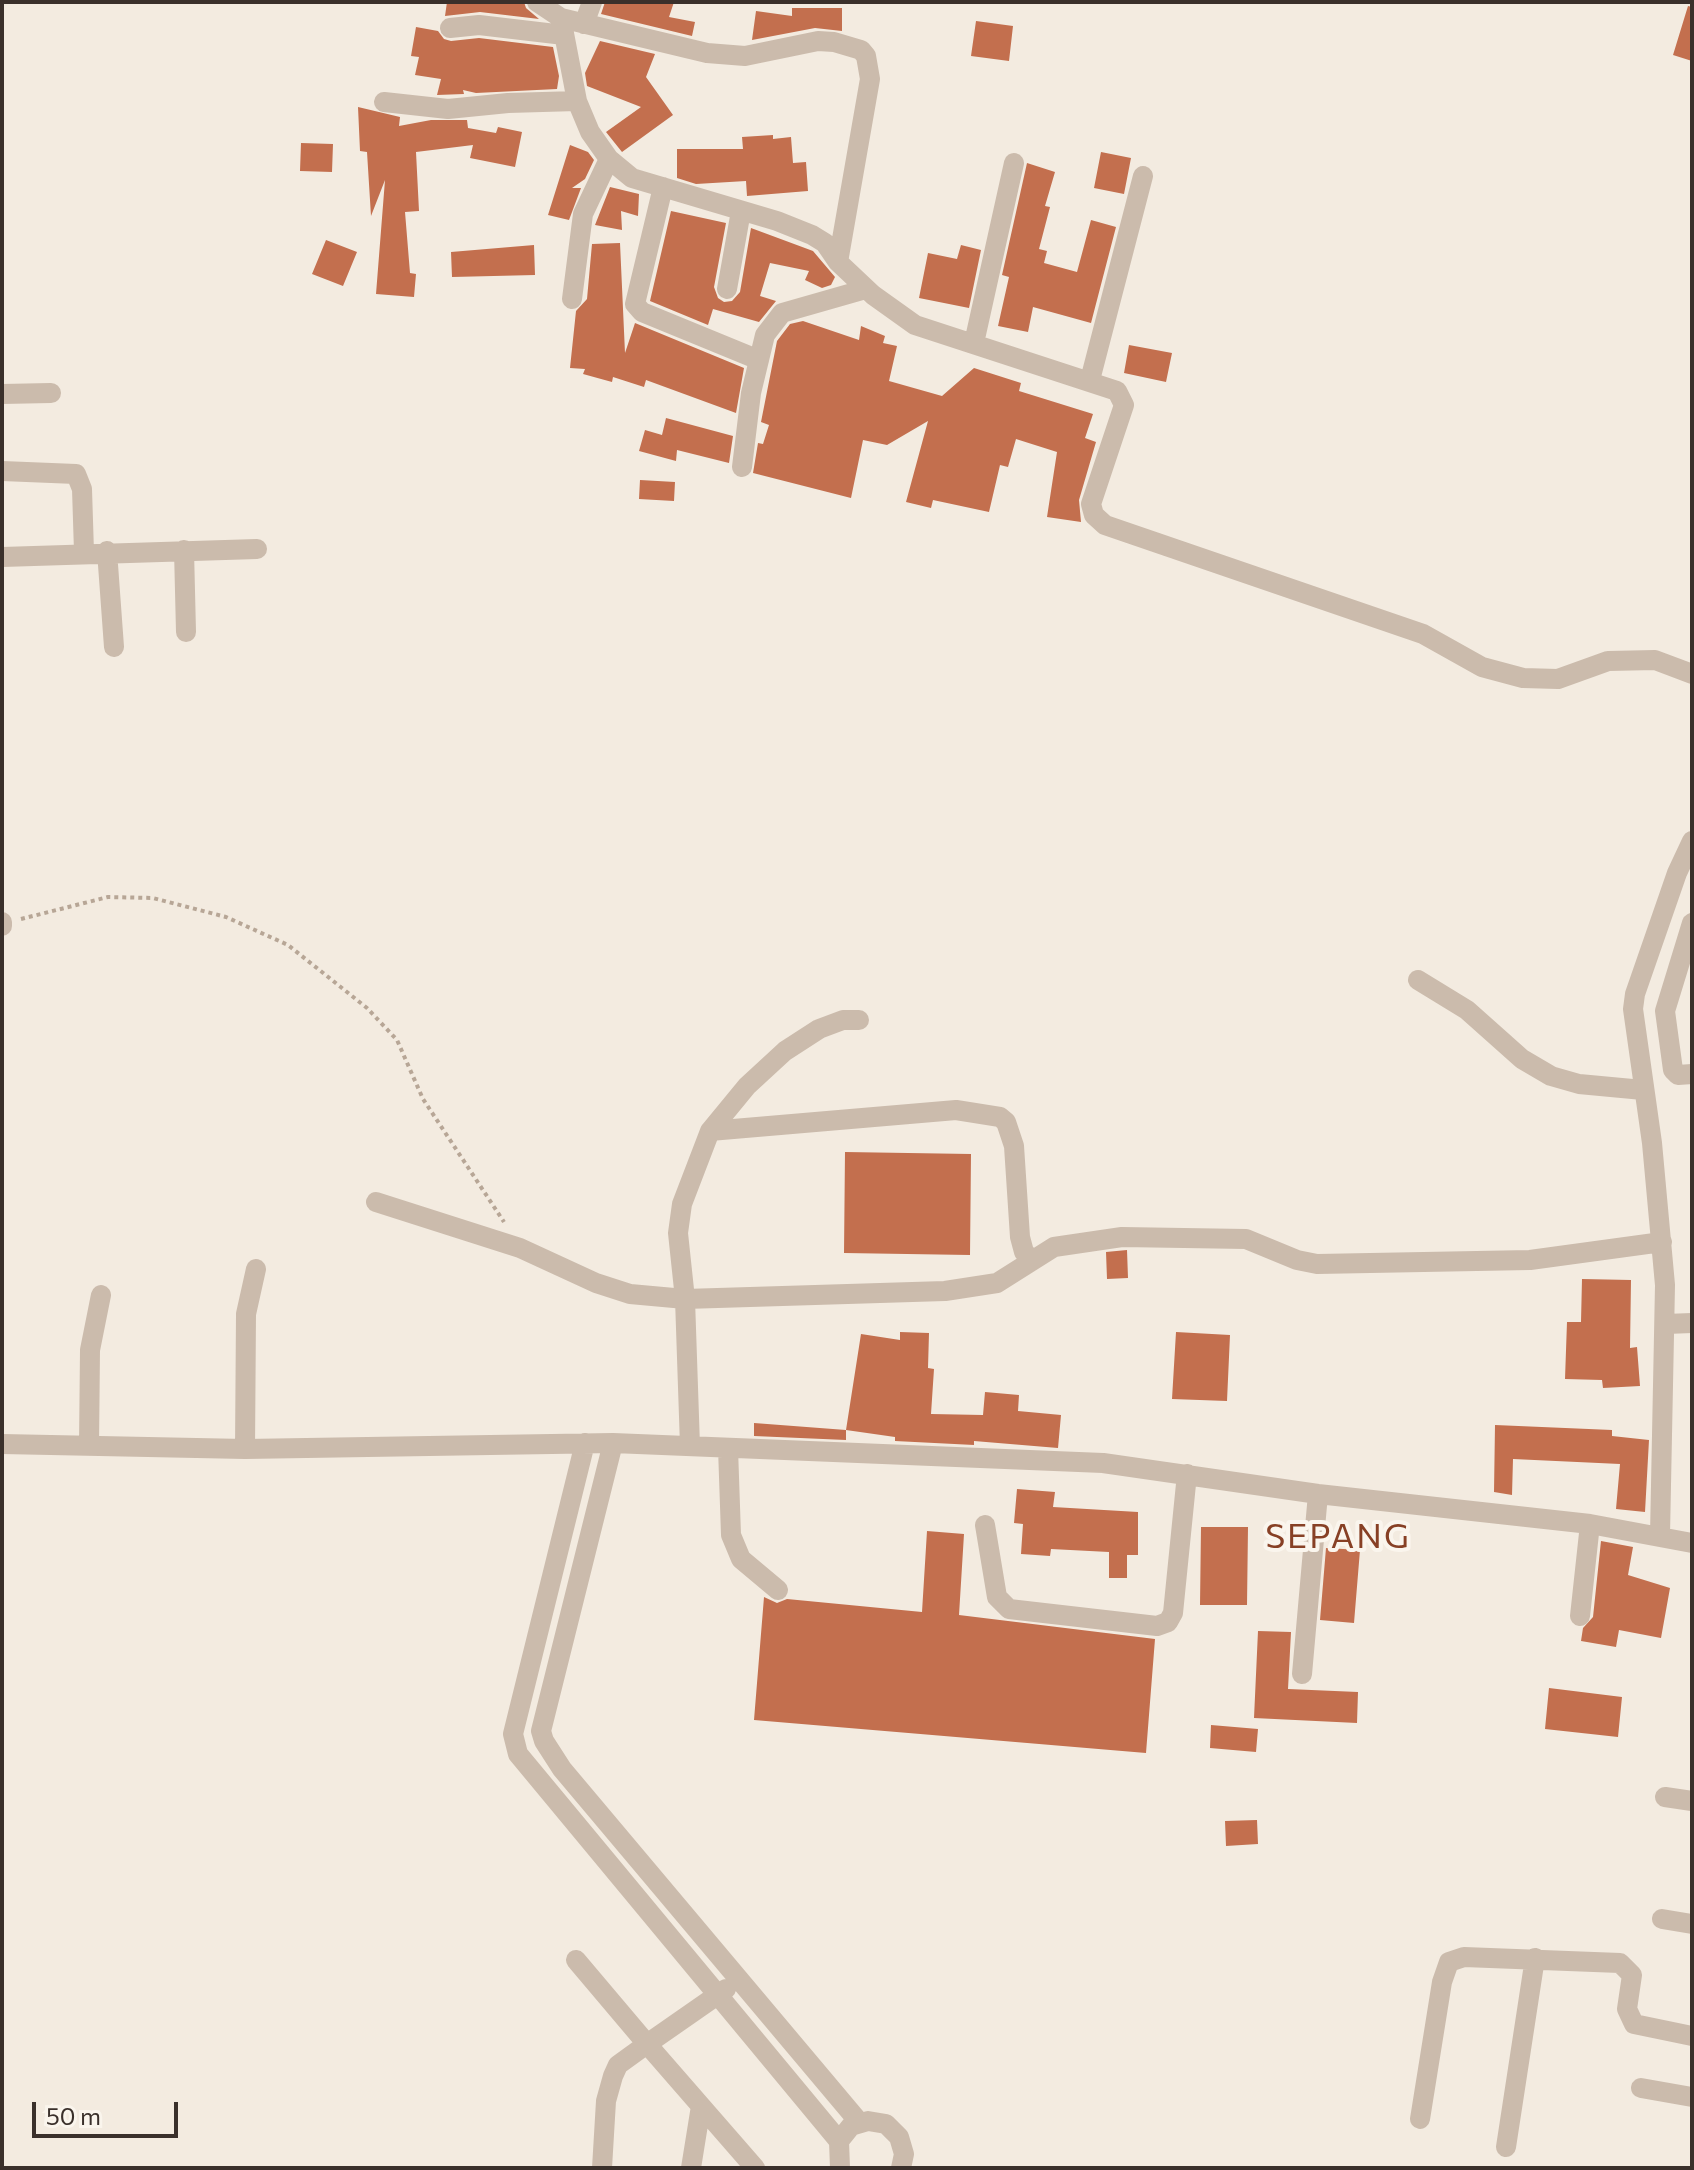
<!DOCTYPE html>
<style>
body{margin:0}
#map{position:relative;width:1694px;height:2170px;overflow:hidden;background:#f3ebe0;font-family:Commissioner,sans-serif}
canvas{display:block}
.frame{position:absolute;inset:0;border:4px solid #3a302b;pointer-events:none}
.scale{position:absolute;left:32px;top:2102px;width:146px;height:36px;box-sizing:border-box;border:4px solid #3a302b;border-top:0;padding-left:10px;font-size:24px;line-height:28px;white-space:nowrap;color:#3a302b;-webkit-text-stroke:6px #faf5ed;paint-order:stroke}
</style>
<div id="map">
<canvas width="1694" height="2170"></canvas>
<div class="frame"></div>
<div class="scale">50 m</div>
</div>
<script>
const c = document.querySelector('canvas').getContext('2d');
c.lineJoin = 'round';
function paint(path, color) { c.fillStyle = color; c.fill(path, 'evenodd'); }
const shape = rows => new Path2D(rows.map(r => 'M' + r).join(''));
function stroke(path, color, width, dash) { c.strokeStyle = color; c.lineWidth = width; c.lineCap = dash ? 'butt' : 'round'; c.setLineDash(dash || []); c.stroke(path); }
function write(font, color, halo, rows, align = 'center') {
  c.font = font + ' Commissioner,sans-serif'; c.lineWidth = 8; c.setLineDash([]); c.textBaseline = 'middle'; c.strokeStyle = halo; c.fillStyle = color; for (const [text, x, y, turn = 0] of rows) {
    c.save(); c.translate(x, y); c.rotate((+turn || 0) * Math.PI / 180); c.textAlign = isNaN(turn) ? turn : align; if (halo) c.strokeText(text, 0, 0); c.fillText(text, 0, 0); c.restore();
  }
}
paint(shape([
 [447,2,524,2,526,8,539,19,480,12,445,16],
 [605,2,674,2,669,17,695,22,692,36,601,14],
 [1688,6,1692,7,1692,61,1673,55],
 [792,8,842,8,842,31,815,28,752,40,756,11,792,16],
 [976,21,1013,26,1009,61,971,56],
 [416,27,438,31,444,39,451,41,479,38,553,47,559,76,557,89,476,93,463,90,464,94,437,95,441,79,415,75,419,57,411,56],
 [600,41,655,54,646,77,673,115,622,152,606,132,641,107,587,86,585,73],
 [358,107,400,117,399,126,431,120,467,120,468,128,496,133,498,127,522,132,515,167,470,158,473,145,416,152,419,211,405,212,410,273,416,274,414,297,376,294,385,180,371,216,367,152,360,151],
 [773,135,773,139,791,137,793,163,806,162,808,191,747,196,746,181,696,184,677,178,677,149,743,149,742,137],
 [301,143,333,144,332,172,300,171],
 [570,145,588,152,594,160,585,179,572,188,581,188,569,220,548,215],
 [1101,152,1131,158,1124,194,1094,188],
 [1027,163,1055,172,1045,206,1050,207,1039,249,1047,251,1044,263,1077,272,1091,220,1116,227,1091,323,1033,307,1028,332,998,326,1009,277,1002,275],
 [610,187,639,194,638,216,621,211,622,230,595,225],
 [671,211,726,223,714,287,718,298,724,302,732,301,740,292,751,228,813,251,835,277,831,285,822,288,805,280,809,271,770,263,760,296,776,301,759,322,713,309,708,325,650,301],
 [326,240,357,252,343,286,312,274],
 [620,243,625,353,635,323,744,368,736,413,646,380,644,387,613,377,612,382,583,374,585,369,570,368,576,311,587,299,592,244],
 [534,245,535,275,452,277,451,252],
 [961,245,981,250,969,308,919,298,928,253,957,259],
 [803,321,859,340,861,326,885,336,883,343,897,346,889,381,942,396,974,368,1021,383,1019,391,1093,414,1085,438,1096,442,1079,500,1081,522,1047,517,1057,452,1016,439,1008,467,1000,465,989,512,933,500,931,508,906,502,928,421,887,445,863,440,851,498,753,473,758,443,763,444,769,425,761,422,777,341,790,324],
 [1129,345,1172,353,1166,382,1124,373],
 [666,418,733,436,729,463,677,450,676,461,639,451,645,430,662,435],
 [640,480,675,482,674,501,639,499],
 [845,1152,971,1154,970,1255,844,1253],
 [1127,1250,1128,1278,1107,1279,1106,1252],
 [1582,1279,1631,1280,1630,1348,1637,1347,1640,1386,1603,1388,1602,1380,1565,1379,1567,1322,1581,1322],
 [900,1332,929,1333,928,1368,934,1369,931,1414,983,1415,985,1392,1019,1395,1018,1411,1061,1415,1058,1448,974,1441,974,1445,895,1441,895,1437,846,1430,861,1334,900,1340],
 [1176,1332,1230,1335,1227,1401,1172,1399],
 [754,1423,846,1430,846,1440,754,1436],
 [1495,1425,1612,1430,1612,1436,1649,1440,1645,1512,1616,1509,1620,1464,1513,1459,1512,1495,1494,1492],
 [1017,1489,1055,1492,1053,1507,1138,1512,1138,1555,1127,1555,1127,1578,1109,1578,1109,1552,1051,1549,1050,1556,1021,1554,1023,1524,1014,1523],
 [1201,1527,1248,1527,1247,1605,1200,1605],
 [927,1531,964,1534,959,1615,1155,1639,1146,1753,754,1720,764,1597,777,1603,787,1599,922,1612],
 [1601,1541,1633,1547,1628,1575,1670,1588,1661,1638,1619,1630,1616,1647,1581,1641,1583,1628,1593,1617],
 [1326,1548,1360,1550,1354,1623,1320,1620],
 [1258,1631,1291,1632,1288,1689,1358,1692,1357,1723,1254,1718],
 [1549,1688,1622,1697,1618,1737,1545,1729],
 [1211,1725,1258,1729,1256,1752,1210,1748],
 [1257,1820,1258,1844,1226,1846,1225,1821]
]), '#c36f4e');
stroke(shape([
 [21,919,108,897,153,898,226,917,288,945,367,1008,397,1040,423,1099,504,1222]
]), '#b7a696', 4, [4, 4]);
stroke(shape([
 [537,2,561,18,577,101,590,132,609,159,632,178,777,221,812,235,825,243,838,262,873,295,915,325,1117,391,1124,405,1091,504,1094,515,1105,525,1423,634,1482,667,1523,678,1558,679,1608,661,1655,660,1692,674],
 [561,18,707,53,745,56,818,41,834,42,861,50,866,56,870,79,838,262],
 [584,24,592,2],
 [450,28,479,25,564,35],
 [384,102,448,109,508,103,577,101],
 [663,187,635,304,642,312,759,360],
 [727,289,741,211],
 [572,299,583,214,609,159],
 [974,343,1014,163],
 [1090,380,1143,176],
 [2,394,51,393],
 [742,467,751,393,765,335,782,313,866,289],
 [2,471,76,474,82,489,84,552],
 [184,550,186,632],
 [107,551,114,647],
 [2,557,257,549],
 [2,922,2,926],
 [1692,923,1665,1011,1673,1070,1678,1075,1692,1074],
 [1418,980,1467,1010,1522,1059,1551,1076,1579,1084,1643,1090],
 [710,1131,956,1110,1000,1117,1006,1122,1014,1146,1020,1237,1024,1252,1032,1260],
 [376,1202,520,1248,596,1283,630,1294,685,1299,945,1291,997,1283,1054,1247,1122,1237,1246,1239,1297,1260,1317,1264,1530,1260,1662,1242],
 [1666,1324,1692,1323],
 [585,1443,513,1734,518,1754,839,2141],
 [613,1443,541,1731,544,1741,562,1769,859,2122],
 [2,1444,245,1449,613,1443,1103,1463,1318,1494,1590,1524,1692,1543],
 [89,1446,90,1350,101,1295],
 [690,1446,685,1299,678,1233,682,1204,710,1131,747,1086,785,1051,819,1029,843,1020,859,1020],
 [728,1448,731,1535,741,1559,778,1590],
 [245,1449,246,1314,256,1269],
 [985,1525,997,1597,1009,1609,1157,1626,1168,1622,1173,1613,1187,1474],
 [1660,1535,1665,1285,1652,1143,1633,1009,1635,994,1677,873,1692,841],
 [1580,1616,1590,1524],
 [1302,1674,1318,1494],
 [1665,1797,1692,1801],
 [1662,1919,1692,1924],
 [576,1960,647,2044,726,1989],
 [1641,2088,1692,2097],
 [1420,2119,1442,1982,1449,1962,1464,1957,1620,1963,1632,1975,1627,2009,1634,2024,1692,2036],
 [1506,2147,1535,1958],
 [602,2168,606,2101,613,2076,618,2065,647,2044,755,2168],
 [691,2168,701,2106],
 [840,2168,839,2141,851,2126,868,2121,886,2124,899,2137,904,2154,901,2168]
]), '#cbbbac', 20);
c.letterSpacing = '2px';
write('34px', '#874025', '#faf5ed', [
 ["SEPANG",1338,1537]
]);
c.letterSpacing = '0px';
</script>
